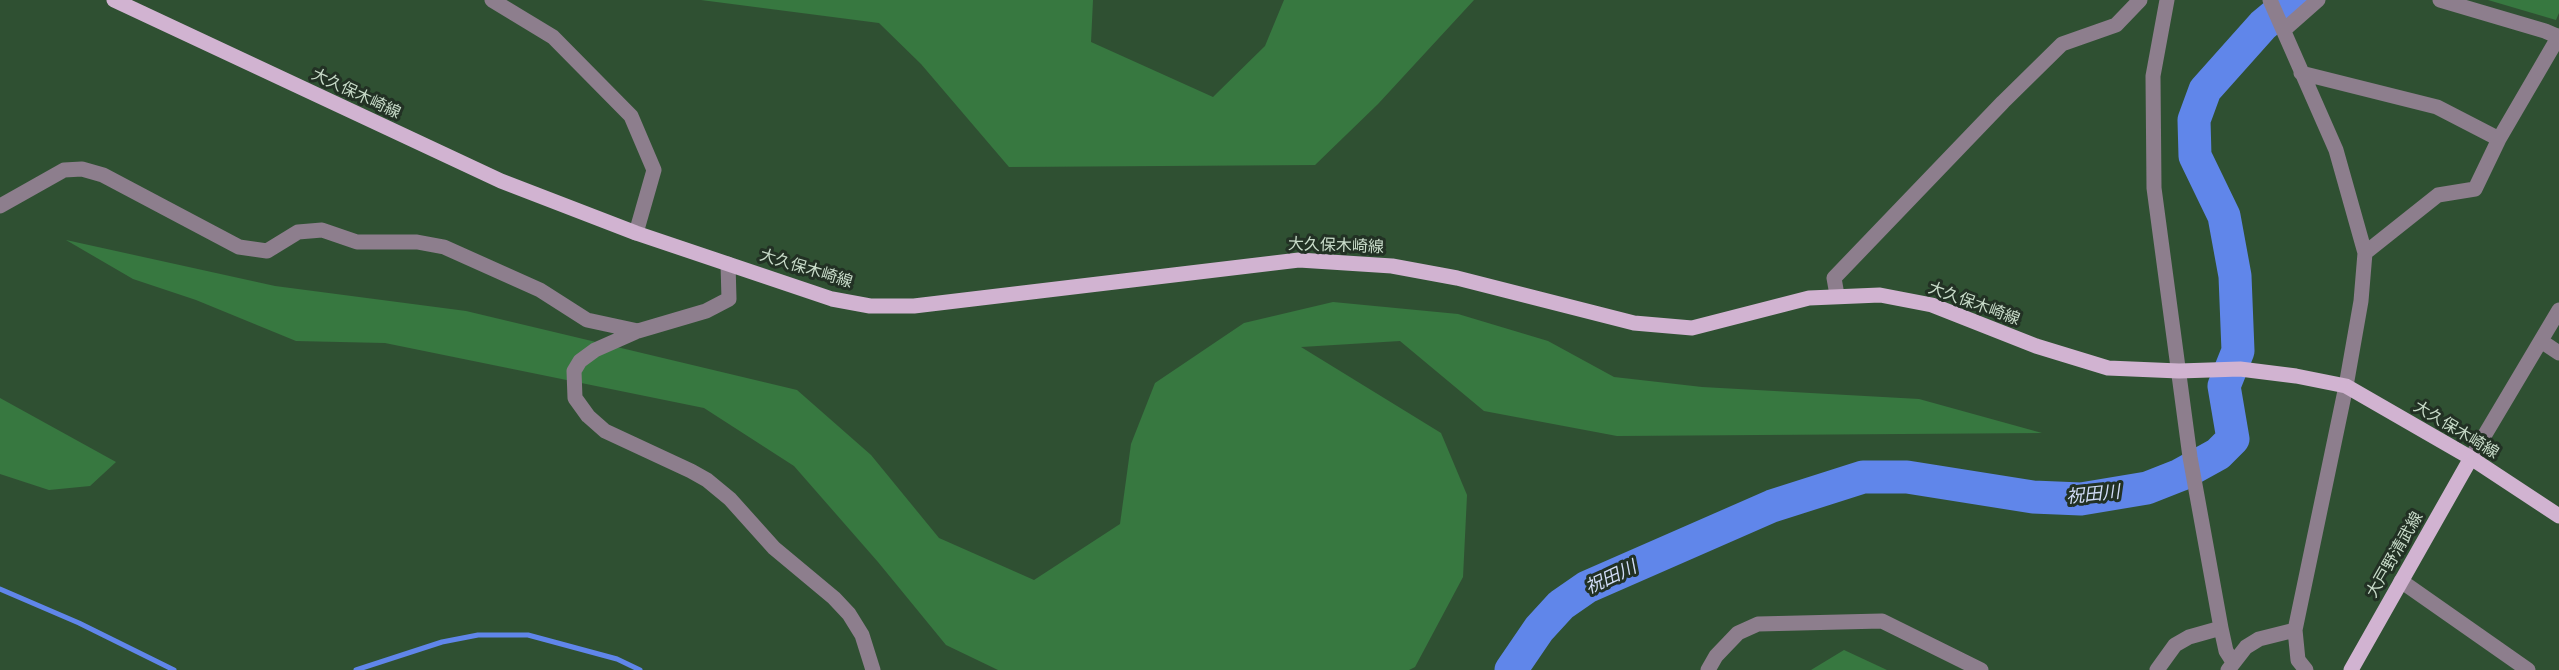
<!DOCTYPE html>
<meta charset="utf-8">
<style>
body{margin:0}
canvas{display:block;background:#2f5032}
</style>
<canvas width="2559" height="670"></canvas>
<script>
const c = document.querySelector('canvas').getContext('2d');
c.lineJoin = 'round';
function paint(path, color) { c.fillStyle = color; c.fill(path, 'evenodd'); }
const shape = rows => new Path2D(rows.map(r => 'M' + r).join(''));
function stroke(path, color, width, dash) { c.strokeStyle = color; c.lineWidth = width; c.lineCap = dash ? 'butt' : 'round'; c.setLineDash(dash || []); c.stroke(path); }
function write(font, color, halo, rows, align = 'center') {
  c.font = font + ' "Noto Serif","Noto Sans JP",serif'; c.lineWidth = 6; c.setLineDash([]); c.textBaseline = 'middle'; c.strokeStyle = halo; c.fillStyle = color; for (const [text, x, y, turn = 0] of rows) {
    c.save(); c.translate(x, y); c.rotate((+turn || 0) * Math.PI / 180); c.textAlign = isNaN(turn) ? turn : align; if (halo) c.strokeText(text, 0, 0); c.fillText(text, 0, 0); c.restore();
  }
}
paint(shape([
 [701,0,1093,0,1091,42,1213,97,1265,46,1284,0,1474,0,1378,104,1315,165,1009,167,921,64,879,23],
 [2488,0,2559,0,2559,13,2556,20],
 [66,240,275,286,466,311,797,390,871,455,939,538,1034,580,1120,524,1131,444,1155,383,1244,323,1333,302,1458,314,1548,341,1614,377,1702,387,1919,399,2042,433,1617,436,1484,411,1400,341,1301,347,1441,433,1467,495,1463,577,1415,667,1409,670,998,670,946,645,878,562,794,466,704,408,385,343,296,341,196,300,133,279],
 [0,398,116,462,90,486,49,490,0,474],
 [1844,650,1887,670,1811,670]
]), '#377840');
stroke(shape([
 [0,589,79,623,174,670],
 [356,670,442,642,478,635,528,635,617,659,640,670]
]), '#6086ea', 5);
stroke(shape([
 [1511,670,1539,629,1561,605,1587,587,1772,506,1863,477,1907,477,2033,497,2081,499,2147,488,2180,475,2218,454,2233,439,2224,386,2238,351,2235,276,2224,216,2195,156,2194,120,2205,90,2263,25,2293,0]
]), '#6086ea', 33);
stroke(shape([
 [492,0,553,37,631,116,654,170,636,233],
 [2167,0,2153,76,2154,188,2190,457,2221,628,2226,651,2233,662],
 [2270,0,2336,150,2365,253,2361,301,2346,386,2295,630,2298,660,2306,670],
 [2440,0,2545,31,2559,37],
 [2284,30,2318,0],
 [2301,73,2437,107,2499,139],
 [0,206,64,170,82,169,103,175,239,247,267,251,298,232,322,230,357,242,417,242,444,247,540,290,587,320,638,331],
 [2365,253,2438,195,2475,189,2499,139,2559,36],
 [728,264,729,299,706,311,638,331,595,350,580,361,574,371,575,398,588,416,605,431,691,471,707,480,730,499,774,548,834,598,849,614,862,635,873,670],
 [1837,295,1834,278,2003,102,2062,44,2116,25,2140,0],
 [2541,341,2559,353],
 [2471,458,2559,310],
 [2401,581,2528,670],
 [1708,670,1716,656,1738,633,1758,624,1882,621,1981,670],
 [2157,670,2175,645,2189,637,2221,628],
 [2228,670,2246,647,2259,639,2295,630]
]), '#8d7e8d', 15);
stroke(shape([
 [114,0,501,181,636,233,832,299,870,306,914,306,1299,260,1392,266,1457,278,1634,323,1692,328,1809,298,1880,295,1932,305,2036,346,2108,368,2179,371,2240,369,2296,376,2346,386,2471,458,2559,516],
 [2351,670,2471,458]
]), '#d1b3d1', 15);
write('16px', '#c8dbc9', '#223124', [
 ["大久保木崎線",356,94,25],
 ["大久保木崎線",1336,246,2],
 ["大久保木崎線",806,269,17],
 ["大久保木崎線",1974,304,20],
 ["大久保木崎線",2456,430,31],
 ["大戸野清武線",2395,555,-60]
]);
write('italic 18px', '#d1dcf6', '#223124', [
 ["祝田川",2093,495,-6],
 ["祝田川",1611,578,-25]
]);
</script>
